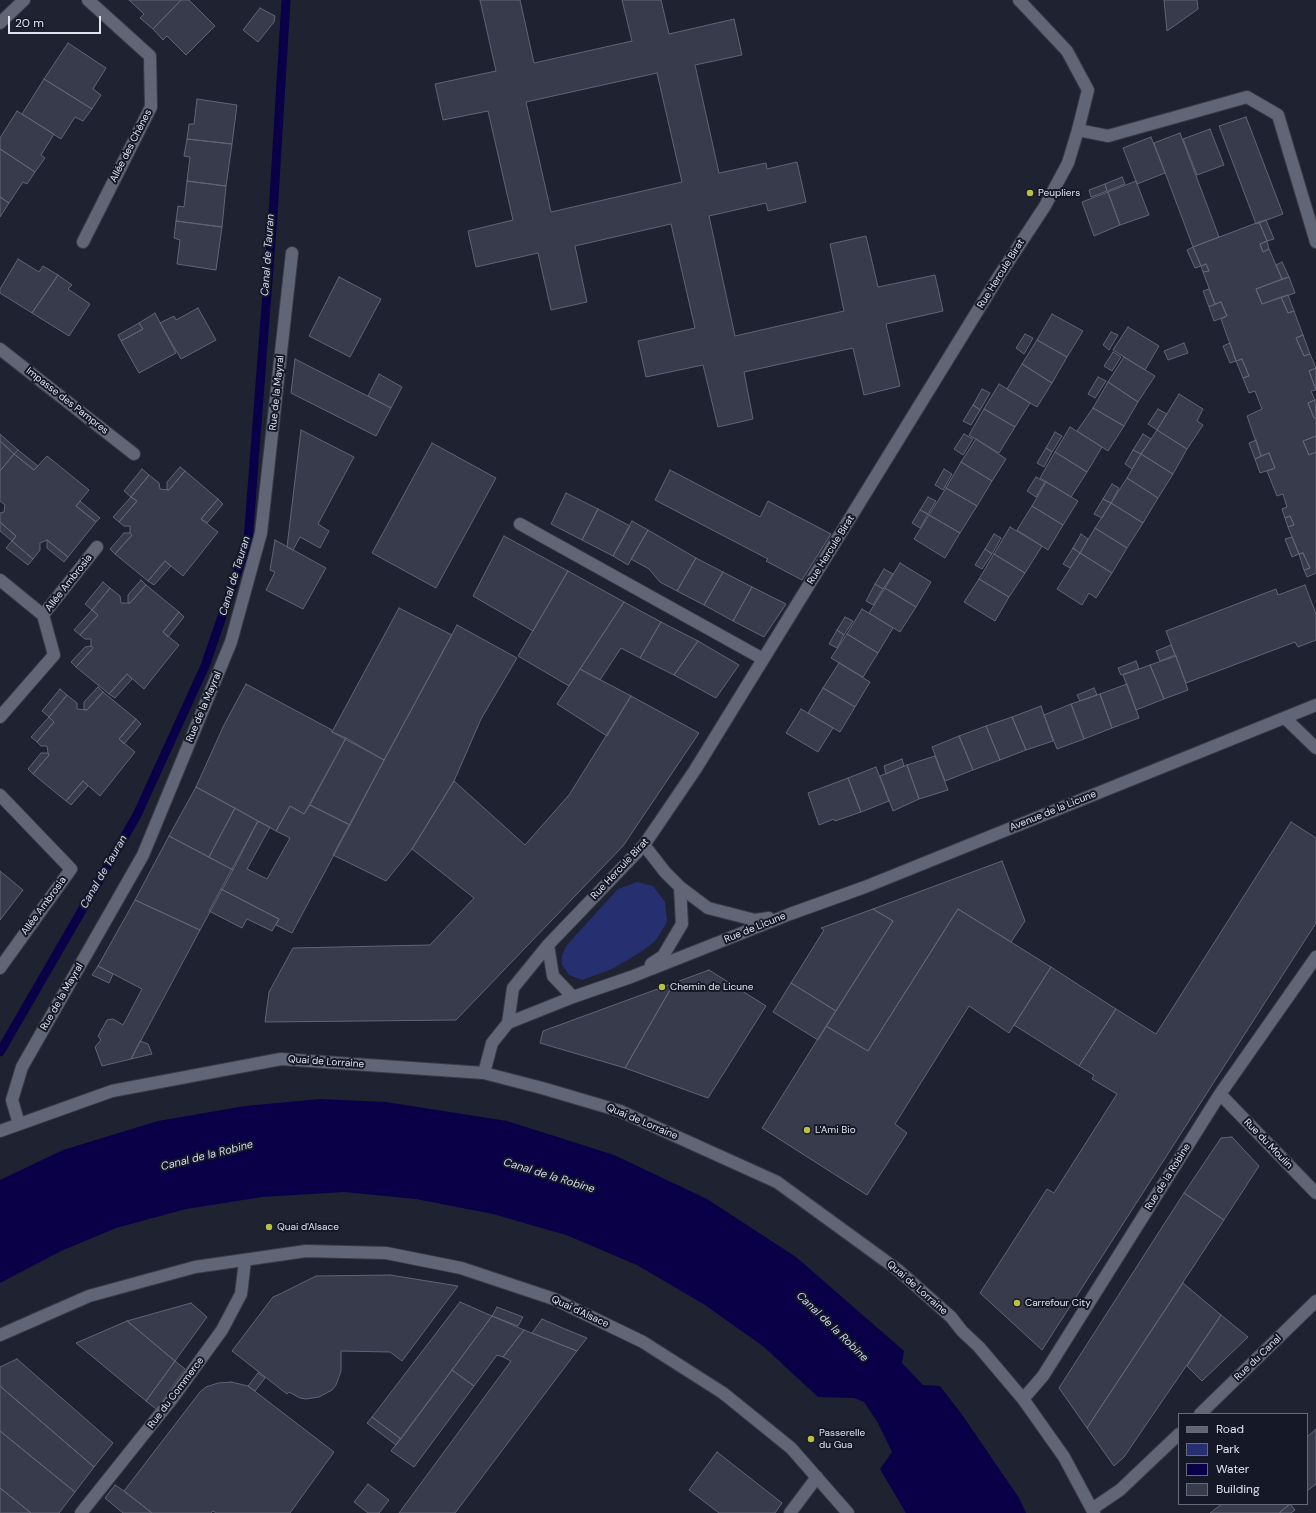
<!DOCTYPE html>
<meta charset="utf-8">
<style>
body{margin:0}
#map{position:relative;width:1316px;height:1513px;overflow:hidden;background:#1f2231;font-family:"DM Sans",sans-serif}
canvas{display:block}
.legend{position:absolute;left:1178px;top:1413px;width:130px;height:92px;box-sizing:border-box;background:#151927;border:1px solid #676a77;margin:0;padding:5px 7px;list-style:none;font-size:12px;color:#e1e4ef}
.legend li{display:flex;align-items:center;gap:8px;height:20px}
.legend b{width:20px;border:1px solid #676a77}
.scale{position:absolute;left:8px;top:16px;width:93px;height:18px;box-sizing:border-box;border:2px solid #e1e4ef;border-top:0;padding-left:5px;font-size:12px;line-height:14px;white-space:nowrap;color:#e1e4ef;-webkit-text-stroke:3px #151927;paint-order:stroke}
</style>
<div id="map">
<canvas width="1316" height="1513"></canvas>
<ul class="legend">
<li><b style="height:5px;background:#616677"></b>Road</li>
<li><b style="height:11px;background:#262f70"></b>Park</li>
<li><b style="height:11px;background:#090047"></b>Water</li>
<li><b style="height:11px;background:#373b4b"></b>Building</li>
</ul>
<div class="scale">20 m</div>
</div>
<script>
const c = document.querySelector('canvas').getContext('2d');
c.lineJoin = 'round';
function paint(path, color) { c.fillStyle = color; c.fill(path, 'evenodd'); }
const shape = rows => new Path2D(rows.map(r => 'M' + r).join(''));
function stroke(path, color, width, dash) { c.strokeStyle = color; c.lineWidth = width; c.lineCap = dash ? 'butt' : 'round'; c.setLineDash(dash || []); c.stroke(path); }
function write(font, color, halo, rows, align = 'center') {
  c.font = font + ' "DM Sans",sans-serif'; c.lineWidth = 4; c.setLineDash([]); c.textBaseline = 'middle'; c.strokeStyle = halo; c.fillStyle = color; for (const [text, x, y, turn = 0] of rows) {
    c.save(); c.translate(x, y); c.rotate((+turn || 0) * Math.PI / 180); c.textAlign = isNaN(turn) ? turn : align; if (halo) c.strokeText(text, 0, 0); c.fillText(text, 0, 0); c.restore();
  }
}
paint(shape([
 [637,882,653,886,665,902,667,922,656,940,644,950,612,969,582,980,569,975,562,965,562,956,566,946,618,889]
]), '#262f70');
paint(shape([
 [320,1099,386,1102,507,1121,614,1155,707,1199,796,1257,904,1351,902,1363,923,1385,940,1386,963,1416,1019,1498,1026,1513,906,1513,880,1469,892,1452,878,1423,864,1402,854,1398,818,1397,764,1347,705,1305,637,1265,566,1235,493,1214,416,1199,344,1192,262,1197,186,1209,116,1228,61,1251,0,1283,0,1180,63,1150,158,1121,245,1106]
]), '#090047');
stroke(shape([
 [0,1052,137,815,205,666,248,541,273,215,286,0]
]), '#090047', 9);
const building = shape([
 [129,0,181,0,153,29,140,18,144,14,129,0],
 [181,0,189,0,215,26,186,55,167,36,163,40,153,29,181,0],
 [480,0,520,0,534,63,632,41,622,0,661,0,669,34,734,19,742,55,695,65,719,173,766,163,767,169,797,162,806,202,768,211,766,203,709,216,735,336,844,311,830,244,866,236,878,287,935,275,943,311,886,324,900,386,864,395,853,348,744,372,753,419,718,427,703,365,646,377,638,341,695,328,671,224,575,246,587,302,551,310,538,253,476,267,468,231,513,220,488,111,443,120,435,84,496,71,480,0],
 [657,73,682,182,551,212,526,102,657,73],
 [1164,0,1197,0,1198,9,1167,31,1164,0],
 [260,8,275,16,274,22,258,42,243,30,260,8],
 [68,43,106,68,93,89,101,95,92,109,44,79,68,43],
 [44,79,92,109,83,121,75,117,61,139,22,114,44,79],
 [197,99,237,105,232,144,187,139,189,124,194,124,197,99],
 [17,111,54,134,41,155,45,158,35,172,0,149,0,138,17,111],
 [1246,117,1283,214,1256,224,1219,126,1246,117],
 [1210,129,1224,165,1197,175,1183,139,1210,129],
 [1180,133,1219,237,1193,247,1154,143,1180,133],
 [1151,137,1165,173,1137,184,1123,148,1151,137],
 [187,139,232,144,226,186,187,181,190,157,184,156,187,139],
 [0,149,35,172,27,184,23,182,9,203,0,197,0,149],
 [1122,177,1125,184,1107,191,1105,184,1122,177],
 [187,181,226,186,222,227,176,221,178,206,184,207,187,181],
 [1136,181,1149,215,1120,225,1108,192,1136,181],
 [1105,184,1107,191,1091,197,1089,190,1105,184],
 [1108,192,1120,225,1094,236,1082,202,1108,192],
 [0,197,9,203,0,217,0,197],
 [1266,220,1274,239,1267,241,1259,222,1266,220],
 [176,221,222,227,216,270,177,264,180,240,174,238,176,221],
 [1259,222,1267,241,1260,244,1263,252,1269,249,1282,279,1256,289,1262,304,1281,297,1288,313,1294,311,1303,335,1296,338,1304,356,1310,354,1316,368,1309,371,1316,390,1311,391,1315,400,1308,403,1314,418,1316,418,1316,436,1303,441,1309,455,1316,452,1316,573,1307,577,1304,570,1310,568,1303,553,1299,554,1292,537,1288,527,1294,525,1290,516,1285,518,1282,509,1287,507,1283,494,1277,496,1267,471,1275,468,1269,453,1261,456,1247,416,1262,409,1255,391,1249,393,1243,378,1249,376,1242,359,1236,361,1221,319,1227,316,1221,302,1215,304,1203,272,1209,271,1206,264,1201,266,1193,247,1259,222],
 [1267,241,1269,249,1263,252,1260,244,1267,241],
 [1193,247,1201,266,1195,268,1187,250,1193,247],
 [18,259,39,272,43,266,58,275,32,313,0,293,0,289,18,259],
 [1282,262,1289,277,1282,279,1276,265,1282,262],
 [1206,264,1209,271,1203,272,1201,266,1206,264],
 [58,275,72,285,68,289,90,304,69,336,32,313,58,275],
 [339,277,381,299,350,357,309,336,339,277],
 [1289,277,1295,293,1262,304,1256,289,1289,277],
 [1209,289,1215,304,1209,307,1203,291,1209,289],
 [1288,295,1294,311,1288,313,1281,297,1288,295],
 [1221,302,1227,316,1214,321,1209,307,1221,302],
 [198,308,216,340,181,359,160,323,174,316,176,320,198,308],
 [155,313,176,353,139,373,121,341,143,329,139,323,155,313],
 [1052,314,1083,331,1067,357,1037,340,1052,314],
 [139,323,143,329,121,341,118,335,139,323],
 [1128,327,1159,346,1145,370,1113,350,1128,327],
 [1111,332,1118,335,1109,350,1103,345,1111,332],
 [1025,334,1033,338,1024,354,1016,348,1025,334],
 [1303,335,1310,354,1304,356,1296,338,1303,335],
 [1037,340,1067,357,1052,383,1022,364,1037,340],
 [1184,343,1188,353,1168,360,1164,351,1184,343],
 [1230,343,1236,361,1230,363,1223,346,1230,343],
 [1113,352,1121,357,1112,371,1104,366,1113,352],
 [1124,357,1155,376,1138,402,1108,382,1124,357],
 [295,359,391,408,376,436,291,393,295,359],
 [1242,359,1249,376,1243,378,1236,361,1242,359],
 [1022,364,1052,383,1037,407,1007,389,1022,364],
 [1316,368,1316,390,1309,371,1316,368],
 [379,374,402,387,391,408,368,396,379,374],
 [1098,377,1106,381,1095,398,1088,394,1098,377],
 [1108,382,1138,402,1124,426,1093,408,1108,382],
 [999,384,1030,403,1015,427,984,409,999,384],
 [982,389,990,393,980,410,973,405,982,389],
 [1179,394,1203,409,1197,421,1203,425,1187,449,1157,430,1179,394],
 [1315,400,1316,418,1314,418,1308,403,1315,400],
 [973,405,980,410,971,425,963,421,973,405],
 [1093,408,1124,426,1108,451,1077,431,1093,408],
 [984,409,1015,427,999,453,969,435,984,409],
 [1158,409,1167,414,1157,430,1148,424,1158,409],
 [1070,427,1102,447,1087,472,1055,452,1070,427],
 [301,430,354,457,318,524,329,531,320,548,300,537,293,550,287,547,301,430],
 [1157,430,1187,449,1173,474,1141,454,1157,430],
 [1055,432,1062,436,1052,452,1046,448,1055,432],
 [0,434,18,450,14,454,0,441,0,434],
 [964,434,973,439,963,455,954,449,964,434],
 [1143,434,1151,439,1141,454,1133,450,1143,434],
 [1316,436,1316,452,1309,455,1303,441,1316,436],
 [976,439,1006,459,992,481,961,462,976,439],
 [1256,440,1261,456,1255,459,1249,443,1256,440],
 [0,441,14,454,0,471,0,441],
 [432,443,496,478,436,588,372,553,432,443],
 [1046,448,1052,452,1044,467,1037,463,1046,448],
 [18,450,38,466,34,470,14,454,18,450],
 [1133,450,1141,454,1132,469,1125,464,1133,450],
 [1055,452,1087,472,1071,497,1040,478,1055,452],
 [1269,453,1275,468,1260,473,1255,459,1269,453],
 [14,454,34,470,47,456,89,490,76,506,96,522,68,557,47,540,40,543,40,550,33,559,12,541,16,536,0,522,0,513,4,512,5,505,0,501,0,471,14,454],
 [1141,454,1173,474,1158,498,1127,478,1141,454],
 [961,462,992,481,977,506,946,488,961,462],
 [180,467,185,471,169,490,167,490,167,482,180,467],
 [142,469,149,475,131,497,124,491,142,469],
 [944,469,952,474,943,490,935,485,944,469],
 [670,470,760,517,768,501,831,534,802,580,766,561,768,559,655,500,670,470],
 [185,471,218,499,201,519,218,532,183,576,165,561,148,581,115,554,132,535,130,533,130,526,124,526,119,522,137,501,131,497,149,475,159,483,160,489,169,490,185,471],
 [1036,477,1045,482,1036,497,1027,491,1036,477],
 [1127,478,1158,498,1143,523,1111,503,1127,478],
 [1046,482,1078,501,1063,525,1032,506,1046,482],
 [1112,484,1119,488,1111,503,1103,499,1112,484],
 [946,488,977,506,960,533,929,515,946,488],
 [566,493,598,509,582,540,551,524,566,493],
 [131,497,137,501,119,522,113,517,131,497],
 [928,497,936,501,928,514,920,510,928,497],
 [218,499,223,504,207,523,201,519,218,499],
 [1103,499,1111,503,1102,518,1094,514,1103,499],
 [80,501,100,518,96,522,76,506,80,501],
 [1111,503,1143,523,1127,548,1095,528,1111,503],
 [1032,506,1063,525,1048,550,1017,530,1032,506],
 [598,509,630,526,613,556,582,540,598,509],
 [920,510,928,514,920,528,912,523,920,510],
 [929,515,960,533,945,558,914,539,929,515],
 [1290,516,1294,525,1288,527,1285,518,1290,516],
 [632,521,648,530,628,565,613,556,632,521],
 [0,522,16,536,12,541,0,531,0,522],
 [1010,527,1042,546,1025,573,994,554,1010,527],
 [1095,528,1127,548,1112,573,1080,553,1095,528],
 [648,530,696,558,677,591,660,582,649,569,631,559,648,530],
 [124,533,130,533,132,535,115,554,110,549,124,533],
 [994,534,1001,538,992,554,985,549,994,534],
 [1081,534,1088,539,1080,553,1073,548,1081,534],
 [504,536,568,571,533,631,473,596,504,536],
 [1292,537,1299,554,1292,557,1285,539,1292,537],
 [47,540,68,557,64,562,47,548,47,540],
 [275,540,326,568,303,609,266,590,275,572,270,570,275,540],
 [12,541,33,559,28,565,6,548,12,541],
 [1073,548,1080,553,1070,568,1063,564,1073,548],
 [985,549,992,554,982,569,975,565,985,549],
 [1080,553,1112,573,1096,598,1089,593,1082,605,1057,589,1080,553],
 [1303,553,1310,568,1304,570,1299,554,1303,553],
 [994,554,1025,573,1009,597,979,579,994,554],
 [696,558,723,572,704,605,677,591,696,558],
 [165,561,171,566,154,585,148,581,165,561],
 [900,563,931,582,916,607,885,588,900,563],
 [884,569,893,574,883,589,875,584,884,569],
 [568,571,624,602,569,686,518,656,568,571],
 [723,572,752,587,733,621,704,605,723,572],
 [979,579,1009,597,995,621,964,602,979,579],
 [141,580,146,585,130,603,128,603,128,595,141,580],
 [103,582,110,588,92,610,85,604,103,582],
 [875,584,883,589,873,605,866,601,875,584],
 [146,585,179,612,163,632,179,645,144,689,127,674,109,694,76,667,93,648,91,646,91,639,85,639,80,635,98,615,92,610,110,588,120,596,121,603,130,603,146,585],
 [1305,585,1316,614,1316,640,1298,647,1295,642,1186,683,1166,631,1276,589,1278,595,1305,585],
 [752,587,786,604,764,637,733,621,752,587],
 [885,588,916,607,900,632,869,613,885,588],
 [624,602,661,622,640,658,621,648,600,680,580,669,624,602],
 [399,608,452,635,384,760,332,732,399,608],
 [862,609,893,628,878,653,847,634,862,609],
 [92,610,98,615,80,635,74,630,92,610],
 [179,612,184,617,168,637,163,632,179,612],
 [845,617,853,621,844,635,837,630,845,617],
 [661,622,698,641,674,675,640,658,661,622],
 [457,625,517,658,481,719,454,781,412,849,386,881,333,855,457,625],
 [837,630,844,635,837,648,829,644,837,630],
 [847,634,878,653,863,677,831,658,847,634],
 [698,641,739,665,716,698,674,675,698,641],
 [1171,645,1175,655,1160,661,1156,651,1171,645],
 [91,646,93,648,76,667,71,662,85,647,91,646],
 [1176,656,1188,690,1164,699,1150,665,1176,656],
 [1136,661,1139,669,1121,675,1118,668,1136,661],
 [839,663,870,682,855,707,823,688,839,663],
 [1150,665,1164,699,1136,710,1123,675,1150,665],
 [580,669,631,696,607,736,557,704,580,669],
 [127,674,132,679,115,698,109,694,127,674],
 [246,684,332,730,332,732,346,738,304,814,290,806,276,831,196,787,224,725,246,684],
 [1127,684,1139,718,1112,728,1100,694,1127,684],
 [98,687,103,692,87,710,84,710,84,702,98,687],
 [823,688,855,707,840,732,808,713,823,688],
 [1094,688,1097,695,1080,701,1077,695,1094,688],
 [60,689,67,695,49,717,42,711,60,689],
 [103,692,136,719,119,739,135,752,100,796,83,781,66,801,33,774,49,755,48,753,47,746,41,746,37,742,54,722,49,717,67,695,77,703,77,709,87,710,103,692],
 [1100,694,1112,728,1084,739,1071,704,1100,694],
 [631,696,699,733,623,846,456,1020,265,1022,269,992,293,948,430,945,474,898,412,849,454,781,525,845,569,795,631,696],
 [1071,704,1084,739,1057,749,1044,715,1071,704],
 [1041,706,1053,741,1026,750,1012,717,1041,706],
 [801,709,833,728,818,752,786,733,801,709],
 [49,717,54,722,37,742,31,737,49,717],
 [1012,717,1026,750,1000,760,986,726,1012,717],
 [136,719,141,724,124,744,119,739,136,719],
 [986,726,1000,760,973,770,959,736,986,726],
 [959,736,973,770,945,781,932,747,959,736],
 [346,738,384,760,350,825,310,805,346,738],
 [41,753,48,753,49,755,33,774,28,769,41,753],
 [935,756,948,790,919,799,907,765,935,756],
 [902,759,904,766,886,774,884,766,902,759],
 [907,765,919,799,893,811,880,776,907,765],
 [876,767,889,801,861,812,848,778,876,767],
 [848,778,861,812,835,821,834,819,819,825,808,793,848,778],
 [83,781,88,786,71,805,66,801,83,781],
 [196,787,235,808,209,857,169,836,196,787],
 [310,805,350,825,292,933,276,925,279,919,221,889,258,821,270,827,247,869,267,879,290,838,276,831,290,806,304,814,310,805],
 [235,808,258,821,233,870,209,857,235,808],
 [1291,822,1316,838,1316,923,1042,1350,980,1293,1047,1189,1054,1193,1117,1094,1092,1079,1094,1075,1079,1066,1116,1009,1156,1034,1291,822],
 [169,836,233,870,200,930,135,900,169,836],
 [1002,861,1025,921,1011,942,958,909,868,1051,826,1026,893,921,873,909,1002,861],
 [0,871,23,890,0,920,0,871],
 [221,889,279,919,272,931,247,919,242,928,209,911,221,889],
 [135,900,200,930,131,1059,102,1066,95,1047,101,1040,98,1036,107,1020,113,1019,123,1025,142,989,98,966,135,900],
 [873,909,893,921,836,1011,791,983,824,930,821,928,873,909],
 [958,909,1051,967,1009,1033,969,1006,895,1124,907,1133,867,1195,762,1128,826,1026,868,1051,958,909],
 [98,966,113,974,109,983,92,975,98,966],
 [1051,967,1116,1009,1079,1066,1014,1025,1051,967],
 [709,970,766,1006,708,1098,625,1068,674,983,709,970],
 [674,983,625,1068,540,1043,543,1031,674,983],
 [791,983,836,1011,818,1040,773,1012,791,983],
 [140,1041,148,1044,152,1054,131,1059,140,1041],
 [1232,1137,1259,1166,1224,1220,1184,1193,1221,1138,1232,1137],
 [1184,1193,1224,1220,1087,1428,1059,1388,1184,1193],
 [390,1275,458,1286,402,1361,390,1352,341,1351,341,1371,336,1385,332,1390,319,1397,306,1399,300,1398,289,1392,287,1394,232,1351,273,1297,280,1294,316,1276,390,1275],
 [1183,1283,1221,1315,1124,1457,1114,1466,1087,1428,1183,1283],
 [460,1302,492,1316,401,1439,372,1417,460,1302],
 [191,1303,207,1317,175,1361,127,1321,191,1303],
 [497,1307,523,1317,518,1326,492,1316,497,1307],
 [1221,1315,1248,1337,1202,1381,1187,1366,1221,1315],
 [492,1316,524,1330,503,1357,497,1355,474,1386,452,1370,492,1316],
 [542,1319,565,1329,587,1338,577,1351,532,1333,542,1319],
 [127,1321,175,1361,146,1401,76,1343,127,1321],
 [524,1330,577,1351,455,1513,399,1513,511,1361,503,1357,524,1330],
 [17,1359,113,1443,94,1467,0,1386,0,1367,17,1359],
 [175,1361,185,1369,156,1409,146,1401,175,1361],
 [452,1370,474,1386,414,1467,391,1451,452,1370],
 [258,1373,265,1378,255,1391,248,1386,258,1373],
 [231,1382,248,1386,334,1452,290,1513,216,1513,213,1511,211,1513,152,1513,124,1491,200,1392,206,1387,218,1383,231,1382],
 [0,1386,94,1467,75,1492,0,1431,0,1386],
 [372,1417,401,1439,396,1445,367,1423,372,1417],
 [1316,1429,1316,1484,1307,1491,1307,1437,1316,1429],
 [0,1431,75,1492,59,1513,31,1513,0,1488,0,1431],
 [717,1452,782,1503,775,1513,719,1513,689,1490,717,1452],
 [368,1484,389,1500,379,1513,368,1513,354,1502,368,1484],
 [115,1485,124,1491,152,1513,123,1513,105,1498,115,1485],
 [0,1488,31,1513,0,1513,0,1488],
 [1222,1504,1290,1504,1279,1513,1210,1513,1222,1504],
 [1290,1504,1295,1510,1291,1513,1281,1513,1280,1512,1290,1504]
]);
paint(building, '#373b4b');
stroke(building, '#606576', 1);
const lane = shape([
 [1078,130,1108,136,1247,97,1278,115,1316,242],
 [520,524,763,659]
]);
const street = shape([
 [0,23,24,0],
 [83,242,151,107,150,56,88,0],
 [0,349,134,454],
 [0,580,43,615],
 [0,717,54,655,43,615,97,547],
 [1285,718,1316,748],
 [0,795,71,869,0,968],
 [644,845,665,872,680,887,682,924,663,956,651,964],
 [680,887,708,908,755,920,769,918],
 [548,945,553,976,573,997],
 [508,1023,573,997,631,977,790,914,865,887,1316,705],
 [484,1073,492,1043,508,1023,513,988,548,945,644,845,695,770,999,276,1045,206,1068,163,1078,130,1088,90,1067,51,1019,0],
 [1220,1094,1316,1193],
 [19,1124,12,1100,22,1067,143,855,231,642,261,533,292,253],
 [0,1131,112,1091,281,1059,484,1073,542,1088,620,1111,777,1182,898,1270,951,1317,962,1331,979,1347,1023,1399,1064,1457,1094,1513],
 [0,1335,89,1296,195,1267,306,1251,386,1253,461,1268,554,1299,643,1342,723,1393,791,1448,848,1513],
 [1023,1399,1043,1376,1220,1094,1316,957],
 [1200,1414,1316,1301],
 [1092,1509,1120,1490,1179,1434],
 [81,1513,172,1399,222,1330,241,1294,245,1261],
 [790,1513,817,1477]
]);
stroke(lane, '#393c47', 14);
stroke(street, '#393c47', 14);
stroke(lane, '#616677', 12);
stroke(street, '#616677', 12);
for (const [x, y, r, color] of [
 [1030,193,4,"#bbc045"],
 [662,987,4,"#bbc045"],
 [807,1130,4,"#bbc045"],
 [269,1227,4,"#bbc045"],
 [1017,1303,4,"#bbc045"],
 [811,1439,4,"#bbc045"]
]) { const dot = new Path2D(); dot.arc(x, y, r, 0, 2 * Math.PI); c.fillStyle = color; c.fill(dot); stroke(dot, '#151927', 1.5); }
write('10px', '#e1e4ef', '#151927', [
 ["Allée des Chênes",131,146,-63],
 ["Rue Hercule Birat",1001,274,-58],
 ["Rue de la Mayral",277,393,-84],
 ["Impasse des Pampres",67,401,38],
 ["Rue Hercule Birat",831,550,-58],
 ["Allée Ambrosia",69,583,-52],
 ["Rue de la Mayral",204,707,-67],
 ["Avenue de la Licune",1053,811,-22],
 ["Rue Hercule Birat",620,869,-47],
 ["Allée Ambrosia",44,906,-54],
 ["Rue de Licune",755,928,-22],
 ["Rue de la Mayral",62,997,-60],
 ["Quai de Lorraine",326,1062,4],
 ["Quai de Lorraine",642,1122,23],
 ["Rue du Moulin",1268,1144,46],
 ["Rue de la Robine",1168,1177,-58],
 ["Quai de Lorraine",917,1288,41],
 ["Quai d'Alsace",580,1312,25],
 ["Rue du Canal",1258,1358,-44],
 ["Rue du Commerce",176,1393,-53]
]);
write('10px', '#e1e4ef', '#151927', [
 ["Peupliers",1038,193],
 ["Chemin de Licune",670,987],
 ["L'Ami Bio",815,1130],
 ["Quai d'Alsace",277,1227],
 ["Carrefour City",1025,1303],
 ["Passerelle",819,1433],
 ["du Gua",819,1445]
], 'left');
write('italic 11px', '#d1d7ed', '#151927', [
 ["Canal de Tauran",268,255,-86],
 ["Canal de Tauran",235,576,-73],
 ["Canal de Tauran",104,872,-60],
 ["Canal de la Robine",207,1156,-14],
 ["Canal de la Robine",549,1176,17],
 ["Canal de la Robine",832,1327,44]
]);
</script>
